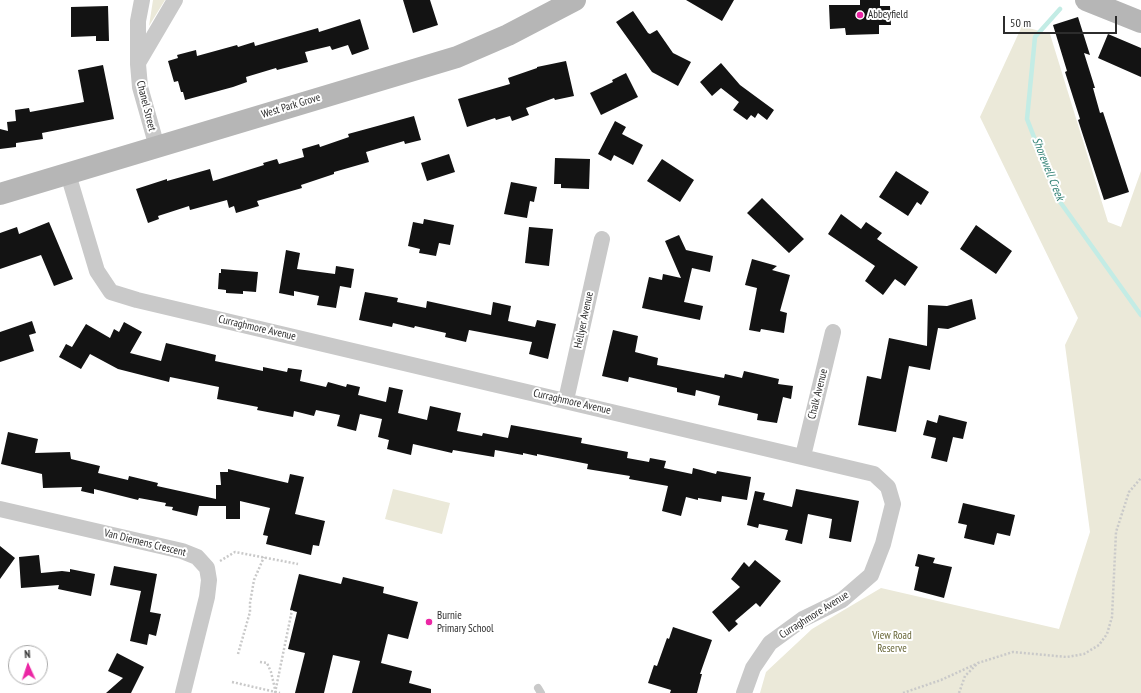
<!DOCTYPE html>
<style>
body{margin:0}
#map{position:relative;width:1141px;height:693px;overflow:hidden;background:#fff;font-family:"PT Sans Narrow",sans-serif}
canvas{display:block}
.north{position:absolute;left:8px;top:645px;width:40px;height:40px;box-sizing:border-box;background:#fff;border:1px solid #ababab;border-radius:50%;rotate:357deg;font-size:11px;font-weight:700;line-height:16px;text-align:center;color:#2c2c2c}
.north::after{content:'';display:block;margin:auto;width:14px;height:18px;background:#eb26a4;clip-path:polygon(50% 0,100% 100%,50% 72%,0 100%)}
.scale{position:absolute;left:1003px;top:16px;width:114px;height:18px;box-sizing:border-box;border:2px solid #2c2c2c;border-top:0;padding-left:5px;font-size:12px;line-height:14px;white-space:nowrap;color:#2c2c2c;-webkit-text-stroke:3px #fff;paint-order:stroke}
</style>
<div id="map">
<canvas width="1141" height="693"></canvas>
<div class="north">N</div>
<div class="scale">50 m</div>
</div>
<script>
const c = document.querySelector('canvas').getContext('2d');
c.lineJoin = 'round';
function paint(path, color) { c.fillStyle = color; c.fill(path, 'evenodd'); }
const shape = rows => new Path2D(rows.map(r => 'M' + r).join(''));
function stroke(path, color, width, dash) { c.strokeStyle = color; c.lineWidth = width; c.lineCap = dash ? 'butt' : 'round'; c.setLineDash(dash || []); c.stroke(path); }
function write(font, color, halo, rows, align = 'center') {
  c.font = font + ' "PT Sans Narrow",sans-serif'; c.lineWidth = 4; c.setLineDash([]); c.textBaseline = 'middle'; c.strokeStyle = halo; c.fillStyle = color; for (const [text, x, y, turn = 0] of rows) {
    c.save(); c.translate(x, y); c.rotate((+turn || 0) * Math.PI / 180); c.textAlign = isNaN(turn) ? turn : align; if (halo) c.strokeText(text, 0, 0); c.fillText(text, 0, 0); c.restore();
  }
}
paint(shape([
 [153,0,165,0,149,26],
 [1022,26,1050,34,1108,222,1121,227,1141,171,1141,693,760,693,766,672,812,629,881,588,1059,629,1090,532,1065,345,1078,318,980,117],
 [393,489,450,503,442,534,385,519]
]), '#ebe9d9');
stroke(shape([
 [1060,9,1035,37,1027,119,1058,199,1141,315]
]), '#c3ece5', 4.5);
paint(shape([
 [403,0,430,0,438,25,413,33],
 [686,0,734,0,722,21],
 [860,0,880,0,880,6,890,6,891,25,879,25,879,34,846,35,845,28,830,29,829,5,860,5],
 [108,6,109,41,96,41,96,36,71,37,71,7],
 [633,11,648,33,650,34,657,30,673,53,691,62,678,86,652,72,616,22],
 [1078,17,1090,55,1084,53,1095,88,1093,88,1100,113,1103,112,1129,192,1104,200,1078,120,1080,119,1065,72,1067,71,1053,25],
 [360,19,369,49,352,55,348,45,332,50,330,46,305,52,308,62,277,70,276,68,246,77,247,82,233,87,185,100,183,92,181,92,178,81,174,82,168,61,178,58,177,55,196,50,197,56,237,45,238,47,254,42,255,46,318,28,319,32],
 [1108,34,1141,48,1141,77,1098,58],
 [566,61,574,96,555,100,554,98,526,108,529,115,512,121,510,116,496,120,495,118,467,127,458,99,510,84,508,78,537,68,537,67],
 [721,63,740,85,774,110,767,120,758,113,755,118,751,115,747,120,733,110,739,102,721,88,712,96,700,82],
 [103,65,114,119,42,133,43,139,16,143,16,147,0,149,0,129,8,131,7,122,16,121,15,110,29,108,30,112,84,102,78,70],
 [626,73,638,97,601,115,590,93,613,82,612,80],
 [414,116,421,140,405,144,404,141,366,152,369,162,334,172,334,174,301,185,302,188,257,201,259,206,236,213,234,206,229,208,227,200,190,210,189,206,158,216,159,219,148,223,136,189,167,179,167,181,210,169,213,181,264,165,263,163,277,159,279,164,304,157,302,149,319,144,320,147,349,137,348,134],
 [615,121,626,127,622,134,643,145,633,165,614,155,611,161,598,154],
 [449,154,455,172,427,181,421,163],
 [555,158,590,159,589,189,561,188,561,184,554,184],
 [662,159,694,180,680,202,647,181],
 [896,171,929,192,921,205,917,202,908,216,879,197],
 [511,182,537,187,534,202,530,201,527,218,504,214],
 [762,198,804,239,789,253,747,213],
 [841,214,861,229,866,222,882,233,877,239,918,267,905,286,895,279,883,295,865,281,875,266,828,234],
 [424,219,454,225,450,245,439,243,436,256,419,253,420,249,408,246,413,222,423,224],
 [49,222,73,279,54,286,41,255,0,269,0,233,17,227,19,234],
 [976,225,1012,251,996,274,960,249],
 [529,227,553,229,549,266,525,263],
 [679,235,686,250,713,256,710,272,692,268,684,302,703,306,700,320,642,308,649,277,662,280,663,274,681,278,665,241],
 [286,250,300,253,297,269,335,274,336,266,354,269,351,288,340,286,336,308,317,305,319,296,294,291,294,296,279,293],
 [752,259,777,266,772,270,790,275,780,311,787,313,784,333,761,329,760,332,749,330,757,288,745,285],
 [221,269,258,272,256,292,243,291,243,294,226,293,226,290,218,289,219,273,221,273],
 [365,292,398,298,397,302,426,308,427,301,491,315,493,302,511,306,508,321,535,327,537,320,556,324,548,359,529,354,532,342,469,330,466,342,445,337,446,333,415,326,414,328,393,323,392,327,359,320],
 [972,299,976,319,948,329,938,328,930,370,909,366,896,432,858,425,867,376,881,379,889,338,927,346,928,305,947,306],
 [32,321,36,333,29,335,34,351,0,362,0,332],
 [124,322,142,332,130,353,161,361,166,343,216,355,215,361,263,371,263,367,287,372,288,368,302,370,300,381,326,387,328,382,346,387,347,384,360,387,358,395,386,402,389,387,403,390,398,413,427,420,430,406,461,413,457,431,482,436,483,433,508,438,511,425,582,438,581,443,628,452,627,458,649,462,650,458,666,461,664,468,692,474,693,468,716,474,717,471,751,477,747,500,722,496,721,502,698,498,698,500,686,497,681,516,662,511,668,486,629,479,630,476,587,469,588,464,537,454,537,456,523,453,523,455,495,450,494,457,453,450,452,453,413,444,411,455,387,449,389,440,378,437,382,419,360,414,356,431,337,426,340,415,316,410,314,416,294,411,293,417,257,410,258,407,217,399,219,387,170,377,169,382,118,369,90,354,81,369,59,357,66,344,72,347,86,324,110,338,114,329,119,332],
 [613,330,638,336,635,352,658,358,657,365,724,378,725,374,742,378,744,371,779,379,778,384,793,386,791,399,783,397,777,423,757,420,758,414,718,405,720,396,696,390,695,396,677,392,677,388,629,377,628,382,602,376],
 [939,415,967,422,963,439,953,437,947,462,931,458,936,438,923,435,927,420,937,423],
 [8,432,38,439,35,453,70,452,71,459,100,466,98,473,128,480,129,476,158,483,157,486,216,499,216,485,221,485,220,472,228,472,228,469,288,483,290,474,304,477,295,514,325,521,319,546,313,545,311,555,266,544,268,536,263,535,270,508,240,501,240,519,226,519,226,506,199,506,197,516,172,510,173,507,165,506,166,503,139,498,138,500,94,489,94,494,81,491,82,487,43,488,42,474,1,464],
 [796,489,859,501,851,542,829,538,832,519,808,514,802,544,785,540,788,530,759,524,758,528,747,525,755,491,765,493,763,500,792,507],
 [963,503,1015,515,1010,536,997,533,994,545,964,538,967,525,958,523],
 [0,546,15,558,0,579],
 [918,554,935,558,933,563,952,567,944,598,914,590,919,567,915,566],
 [39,555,41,573,62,571,70,572,70,569,95,574,91,596,58,589,59,585,21,588,19,557],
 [755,560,781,581,760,607,756,603,735,621,738,624,729,632,712,612,740,587,731,579,744,562,749,567],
 [114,566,157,574,150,612,161,614,156,636,149,634,147,645,130,641,141,591,110,585],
 [299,574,341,584,343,577,384,587,383,593,418,602,408,639,388,634,381,663,412,671,409,683,431,689,431,693,352,693,360,661,333,655,324,693,295,693,305,653,288,649,297,612,290,610],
 [673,627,712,640,700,674,702,674,697,693,670,693,671,690,648,683,654,665,657,666,667,638,669,639],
 [117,653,144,667,131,693,106,693,123,678,108,671]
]), '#131313');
stroke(shape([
 [220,561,235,552,298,564],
 [238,654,250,612,250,603,254,580,264,557],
 [260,662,267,663,271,672,275,689],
 [232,682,280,693],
 [275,693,292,610],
 [903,693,941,680,976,664],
 [959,693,965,676,978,663,1013,652,1067,657,1084,654,1099,645,1107,634,1112,617,1116,532,1129,492,1141,478]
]), '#c9c9c9', 2.5, [2, 2]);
stroke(shape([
 [538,688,541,693]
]), '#c9c9c9', 8);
stroke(shape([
 [142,0,138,21,138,64,140,87,157,147],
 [138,63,175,0],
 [68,174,97,271,111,292,137,300,874,474,888,487,893,504,883,544,871,575,842,600,803,619,770,643,753,668,744,693],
 [566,400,602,239],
 [803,456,833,332],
 [0,509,182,551,197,557,207,568,209,580,207,597,183,693]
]), '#c9c9c9', 16);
stroke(shape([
 [1086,0,1141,22],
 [0,194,457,57,508,35,575,0]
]), '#b6b6b6', 22);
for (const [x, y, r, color] of [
 [860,15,4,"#eb26a4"],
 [429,622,4,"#eb26a4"]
]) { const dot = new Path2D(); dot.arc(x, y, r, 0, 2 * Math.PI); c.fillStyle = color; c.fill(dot); stroke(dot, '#fff', 1.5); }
write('11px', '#2c2c2c', '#fff', [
 ["Abbeyfield",868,15],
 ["Burnie",437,616],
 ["Primary School",437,629]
], 'left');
write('11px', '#2c2c2c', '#fff', [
 ["Chanel Street",146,106,76],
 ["West Park Grove",291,106,-17],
 ["Hellyer Avenue",584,320,-78],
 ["Curraghmore Avenue",257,328,13],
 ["Chalk Avenue",818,394,-76],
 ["Curraghmore Avenue",572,402,13],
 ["Van Diemens Crescent",145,543,14],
 ["Curraghmore Avenue",814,615,-32]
]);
write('11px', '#696738', '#fff', [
 ["View Road",892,636],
 ["Reserve",892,649]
]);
write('italic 12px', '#348376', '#fff', [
 ["Shorewell Creek",1048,169,68]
]);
</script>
